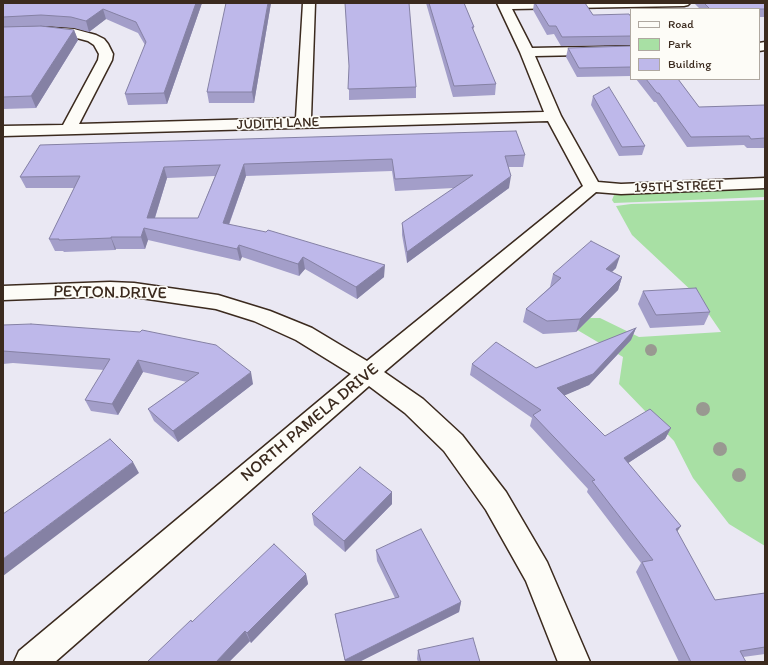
<!DOCTYPE html>
<style>
body{margin:0}
#map{position:relative;width:768px;height:665px;overflow:hidden;background:#eae8f3;font-family:Itim,sans-serif}
canvas{display:block}
.frame{position:absolute;inset:0;border:4px solid #3b2a1e;pointer-events:none}
.legend{position:absolute;left:630px;top:8px;width:130px;height:72px;box-sizing:border-box;background:#fdfcf7;border:1px solid #afa8a0;margin:0;padding:5px 7px;list-style:none;font-size:12px;color:#3b2a1e}
.legend li{display:flex;align-items:center;gap:8px;height:20px}
.legend b{width:20px;border:1px solid #afa8a0}
</style>
<div id="map">
<canvas width="768" height="665"></canvas>
<div class="frame"></div>
<ul class="legend">
<li><b style="height:5px;background:#fdfcf7"></b>Road</li>
<li><b style="height:11px;background:#a8e0a4"></b>Park</li>
<li><b style="height:11px;background:#beb8ea"></b>Building</li>
</ul>
</div>
<script>
const c = document.querySelector('canvas').getContext('2d');
c.lineJoin = 'round';
function paint(path, color) { c.fillStyle = color; c.fill(path, 'evenodd'); }
const shape = rows => new Path2D(rows.map(r => 'M' + r).join(''));
function stroke(path, color, width, dash) { c.strokeStyle = color; c.lineWidth = width; c.lineCap = dash ? 'butt' : 'round'; c.setLineDash(dash || []); c.stroke(path); }
function write(font, color, halo, rows, align = 'center') {
  c.font = font + ' Itim,sans-serif'; c.lineWidth = 3.5; c.setLineDash([]); c.textBaseline = 'middle'; c.strokeStyle = halo; c.fillStyle = color; for (const [text, x, y, turn = 0] of rows) {
    c.save(); c.translate(x, y); c.rotate((+turn || 0) * Math.PI / 180); c.textAlign = isNaN(turn) ? turn : align; if (halo) c.strokeText(text, 0, 0); c.fillText(text, 0, 0); c.restore();
  }
}
paint(shape([
 [765,188,765,197,614,203,612,200,614,195,644,192],
 [765,200,765,546,729,524,693,478,674,441,619,384,623,357,574,328,583,318,600,318,639,337,721,332,695,294,632,235,616,206,631,204]
]), '#a8e0a4');
const minor = shape([
 [303,3,315,3,311,118,544,112,520,52,497,3,690,3,688,5,684,6,512,9,532,48,631,46,631,54,535,56,561,116,598,182,621,184,765,178,765,188,621,194,596,192,384,372,423,399,462,435,506,492,547,562,590,662,558,662,526,581,486,510,444,451,405,413,369,386,55,662,14,662,19,651,351,374,296,340,254,321,216,309,134,297,110,296,3,300,3,286,110,282,134,283,218,295,270,311,312,328,367,361,583,186,548,121,3,136,3,126,63,125,98,60,99,54,94,45,88,41,73,37,45,35,3,36,3,28,45,27,74,29,96,35,104,39,108,44,113,54,112,60,79,124,296,118,303,3],
 [765,42,765,50,759,51,759,43,765,42]
]);
stroke(minor, '#3b2a1e', 3);
paint(minor, '#fdfcf7');
c.fillStyle = '#999991';
for (const [x, y, r] of [
 [651,350,6],
 [703,409,7],
 [720,449,7],
 [739,475,7]
]) { c.beginPath(); c.arc(x, y, r, 0, 2 * Math.PI); c.fill(); }
paint(shape([
 [3,3,202,3,167,104,128,105,125,94,145,45,138,33,106,19,89,32,74,28,45,26,3,27],
 [271,3,254,103,209,103,207,92],
 [426,3,464,3,474,27,473,30,496,84,495,95,453,97],
 [534,3,585,3,593,15,631,17,631,45,561,46,554,34,547,35,533,10],
 [694,3,765,3,765,17,759,17,759,9,700,9],
 [3,27,74,30,78,40,36,108,3,109],
 [631,46,631,76,577,77,566,57,568,48],
 [349,69,416,87,416,98,349,100],
 [636,79,678,79,699,107,765,106,765,148,747,148,744,145,687,147,656,102,654,102],
 [593,96,645,146,642,155,619,156,591,105],
 [40,145,525,155,523,167,509,167,509,188,407,263,402,235,402,223,454,188,395,191,392,171,246,176,229,225,384,277,357,299,305,269,299,276,242,257,240,261,148,240,145,249,116,249,115,250,64,252,63,251,55,251,49,239,74,188,26,188,20,177],
 [215,176,198,218,155,218,167,178],
 [616,268,612,272,622,277,618,290,576,332,543,334,523,322,526,309,550,287,553,274],
 [643,291,710,312,704,325,650,328,638,304],
 [3,325,253,384,178,442,154,421,148,409,187,382,143,372,118,415,91,411,85,400,104,370,13,363,3,364],
 [636,328,631,340,589,385,564,395,605,436,671,428,665,439,628,463,681,526,677,531,715,600,765,593,765,654,743,657,746,662,679,662,636,572,641,563,587,492,588,489,530,426,532,418,470,375,472,364,536,368],
 [392,492,392,504,345,552,314,525,312,514],
 [376,550,461,602,459,612,359,662,345,662,335,614,395,598,377,561],
 [306,574,308,584,251,643,250,641,229,662,147,662,192,622],
 [418,650,480,662,418,662,417,659]
]), '#a39ec9');
paint(shape([
 [196,3,202,3,167,104,164,93],
 [268,3,271,3,254,103,252,92],
 [103,9,106,19,89,32,86,21],
 [74,30,78,40,36,108,31,96],
 [244,164,246,176,225,235,223,223],
 [164,167,167,178,151,230,147,218],
 [511,176,509,188,407,263,407,252],
 [144,228,148,240,145,249,141,237],
 [111,237,116,249,115,250,111,238],
 [239,245,242,257,240,261,237,249],
 [620,256,616,268,601,282,606,269],
 [303,257,305,269,299,276,298,264],
 [385,265,384,277,357,299,356,287],
 [622,277,618,290,576,332,580,319],
 [636,328,631,340,589,385,554,400,557,388],
 [138,360,143,372,118,415,112,404],
 [251,372,253,384,178,442,173,431],
 [671,428,665,439,619,469,624,458],
 [133,462,139,473,3,576,3,559],
 [392,492,392,504,345,552,344,541],
 [681,526,674,536,676,529],
 [306,574,308,584,251,643,247,633],
 [461,602,459,612,359,662,345,662,345,660],
 [245,631,250,641,229,662,216,662]
]), '#8581a4');
const building = shape([
 [3,3,196,3,164,93,125,94,146,42,136,22,103,9,86,21,71,17,41,15,3,17,3,3],
 [226,3,268,3,252,92,207,92,226,3],
 [345,3,409,3,416,87,348,89,349,66,345,3],
 [429,3,464,3,474,27,472,27,496,84,454,86,429,3],
 [535,3,585,3,593,15,629,14,631,17,631,36,562,37,556,26,549,26,535,3],
 [704,3,765,3,765,9,710,9,704,3],
 [41,26,74,30,31,96,3,97,3,27,41,26],
 [631,46,631,67,579,68,568,48,631,46],
 [646,79,678,79,699,107,765,105,765,138,751,139,749,136,691,137,659,93,657,93,646,79],
 [609,87,645,146,622,147,593,96,609,87],
 [516,131,525,155,505,156,511,176,407,252,402,223,473,175,395,179,392,159,244,164,223,223,266,232,268,230,385,265,356,287,303,257,298,264,239,245,237,249,144,228,141,237,111,237,111,238,59,240,59,239,49,239,80,176,20,177,40,145,516,131],
 [220,165,198,218,147,218,164,167,220,165],
 [591,241,620,256,606,269,622,277,580,319,547,321,526,309,561,278,553,274,591,241],
 [696,288,710,312,656,315,643,291,696,288],
 [31,324,140,332,142,330,216,345,251,372,173,431,148,409,199,373,138,360,112,404,85,400,110,359,3,351,3,325,31,324],
 [636,328,593,374,557,388,605,436,650,409,671,428,624,458,681,526,676,529,715,600,765,593,765,647,740,651,746,662,691,662,642,562,653,560,592,481,595,480,533,415,541,410,472,364,496,342,536,368,636,328],
 [110,439,133,462,3,559,3,514,110,439],
 [360,467,392,492,344,541,312,514,360,467],
 [421,529,461,602,345,660,335,614,399,597,376,550,421,529],
 [274,544,306,574,247,633,245,631,216,662,147,662,191,620,192,622,274,544],
 [473,638,480,662,421,662,418,650,473,638]
]);
paint(building, '#beb8ea');
stroke(building, '#8581a4', 1);
write('14px', '#3b2a1e', '#fdfcf7', [
 ["JUDITH LANE",278,124,-2],
 ["195TH STREET",679,187,-2]
]);
write('17px', '#3b2a1e', '#fdfcf7', [
 ["PEYTON DRIVE",110,293,1],
 ["NORTH PAMELA DRIVE",310,423,-40]
]);
</script>
